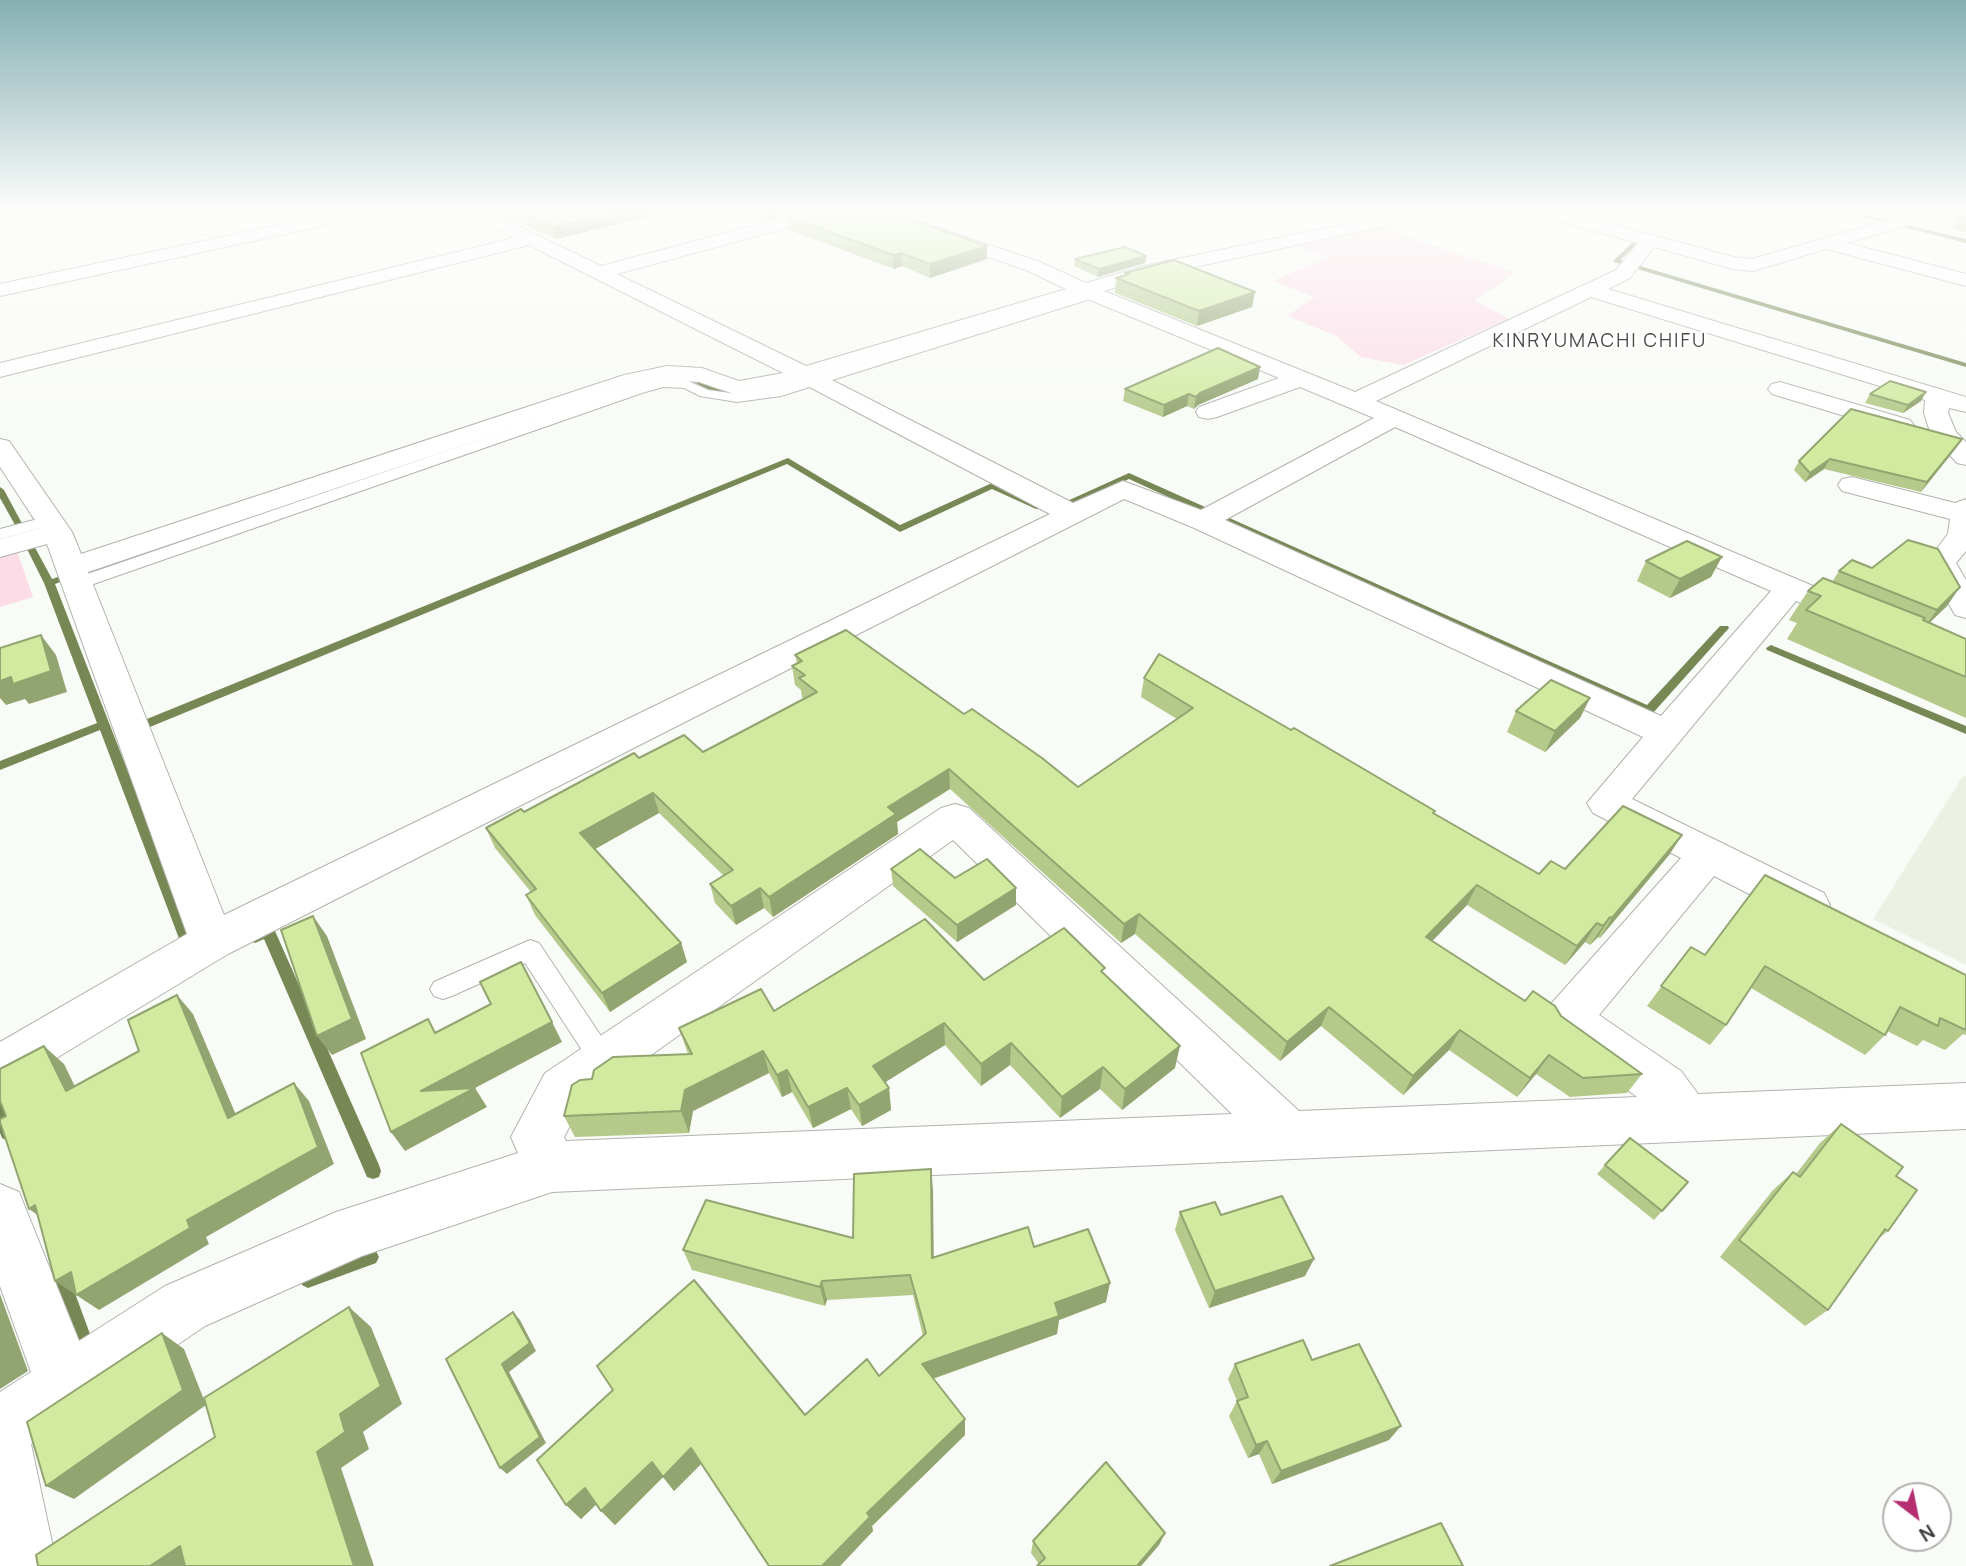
<!DOCTYPE html>
<style>
body{margin:0}
#map{position:relative;width:1966px;height:1566px;overflow:hidden;background:#f9fbf6;font-family:Manrope,sans-serif}
canvas{display:block}
.north{position:absolute;left:1882px;top:1482px;width:70px;height:70px;box-sizing:border-box;background:#fff;border:2px solid #b1b1b0;border-radius:50%;rotate:148deg;font-size:19px;font-weight:700;line-height:28px;text-align:center;color:#3c3d3a}
.north::after{content:'';display:block;margin:auto;width:24px;height:32px;background:#b52e71;clip-path:polygon(50% 0,100% 100%,50% 72%,0 100%)}
</style>
<div id="map">
<canvas width="1966" height="1566"></canvas>
<div class="north">N</div>
</div>
<script>
const c = document.querySelector('canvas').getContext('2d');
c.lineJoin = 'round';
function paint(path, color) { c.fillStyle = color; c.fill(path, 'evenodd'); }
const shape = rows => new Path2D(rows.map(r => 'M' + r).join(''));
function stroke(path, color, width, dash) { c.strokeStyle = color; c.lineWidth = width; c.lineCap = dash ? 'butt' : 'round'; c.setLineDash(dash || []); c.stroke(path); }
function write(font, color, halo, rows, align = 'center') {
  c.font = font + ' Manrope,sans-serif'; c.lineWidth = 5; c.setLineDash([]); c.textBaseline = 'middle'; c.strokeStyle = halo; c.fillStyle = color; for (const [text, x, y, turn = 0] of rows) {
    c.save(); c.translate(x, y); c.rotate((+turn || 0) * Math.PI / 180); c.textAlign = isNaN(turn) ? turn : align; if (halo) c.strokeText(text, 0, 0); c.fillText(text, 0, 0); c.restore();
  }
}
paint(shape([
 [1963,776,1966,777,1966,965,1873,919]
]), '#ecf1e4');
paint(shape([
 [1379,227,1515,273,1475,300,1509,319,1403,365,1361,357,1336,336,1287,316,1314,297,1273,281,1328,257,1292,245],
 [16,548,33,597,0,607,0,553]
]), '#fcdce7');
paint(shape([
 [1450,210,1460,210,1423,219,1420,217,1450,210],
 [1521,210,1531,210,1549,215,1546,217,1521,210],
 [1835,210,1844,210,1966,239,1966,243,1835,210],
 [1627,235,1641,240,1620,260,1966,363,1966,367,1614,262,1614,260,1634,241,1625,238,1627,235],
 [689,376,695,376,717,387,737,389,741,391,737,393,712,391,689,380,689,376],
 [788,458,900,525,992,483,1044,507,1042,509,1036,509,992,489,900,532,787,464,150,727,146,728,140,724,142,721,788,458],
 [1129,473,1205,507,1207,509,1205,511,1199,511,1129,479,1072,504,1065,502,1129,473],
 [0,487,4,490,52,579,76,571,81,574,55,584,197,949,195,953,190,955,185,953,183,949,100,730,0,770,0,761,97,723,44,583,21,537,0,543,0,537,19,532,0,498,0,487],
 [1225,516,1647,705,1720,626,1728,626,1729,628,1653,713,1649,714,1222,521,1222,517,1225,516],
 [1771,645,1966,726,1966,734,1767,650,1766,648,1771,645],
 [268,925,273,927,275,931,379,1165,381,1171,379,1177,373,1179,367,1177,264,939,255,943,250,941,248,937,250,933,268,925],
 [0,1103,6,1105,16,1133,14,1138,8,1141,2,1138,0,1133,0,1103],
 [370,1248,376,1251,379,1257,376,1263,308,1288,302,1285,299,1279,302,1273,370,1248],
 [59,1263,65,1266,90,1334,88,1341,81,1343,74,1341,50,1272,53,1266,59,1263]
]), '#788855');
const lane = shape([
 [1093,293,1103,295,781,396,737,402,700,396,684,388,663,387,642,393,82,588,76,589,67,584,70,580,632,387,663,379,686,380,708,390,737,394,779,388,1093,293],
 [49,516,57,521,55,524,0,539,0,529,49,516],
 [530,940,539,943,613,1054,617,1062,613,1070,604,1074,595,1070,525,963,452,996,443,999,434,996,430,989,434,982,530,940]
]);
const street = shape([
 [349,210,382,210,373,215,0,296,0,284,349,210],
 [464,210,486,210,601,266,812,210,841,210,838,214,617,274,806,366,1066,289,1026,270,863,214,860,210,886,210,1040,262,1086,283,1144,266,1412,210,1445,210,1436,215,1148,277,1104,291,1355,392,1616,270,1638,243,1533,214,1530,210,1558,210,1734,257,1752,259,1922,210,1949,210,1946,214,1847,243,1966,274,1966,286,1826,249,1753,271,1733,269,1654,247,1630,278,1608,289,1966,397,1966,412,1949,408,1948,413,1956,432,1966,442,1966,465,1957,463,1931,435,1924,413,1925,400,1591,297,1376,401,1865,608,1870,615,1865,622,1854,625,1796,601,1632,799,1824,893,1830,905,1824,917,1809,922,1794,917,1714,876,1599,1015,1681,1071,1698,1094,1966,1083,1966,1129,552,1192,362,1256,205,1326,31,1444,57,1566,0,1566,0,1392,31,1372,0,1286,0,1184,19,1192,79,1341,165,1286,336,1212,518,1153,511,1137,545,1073,941,808,955,804,969,808,1299,1111,1637,1097,1550,1033,1543,1019,1550,1005,1681,858,1593,813,1587,803,1643,737,1192,527,1124,499,228,954,17,1082,0,1089,0,1042,187,934,47,544,0,557,0,539,40,528,0,467,0,439,9,441,72,532,81,554,624,375,667,366,702,368,739,381,783,373,529,245,0,377,0,363,514,238,464,210],
 [1083,297,1279,378,1199,407,1196,412,1199,417,1208,419,1217,417,1300,387,1374,418,1201,510,1123,481,1073,503,824,376,1083,297],
 [667,380,699,382,737,395,772,391,802,383,1050,514,224,915,88,572,638,386,667,380],
 [1395,427,1771,591,1661,716,1225,520,1395,427],
 [953,840,1232,1114,566,1141,564,1137,581,1105,953,840],
 [1780,382,1910,420,1914,425,1910,430,1901,433,1772,394,1768,389,1772,384,1780,382],
 [1852,477,1955,503,1966,499,1966,551,1956,563,1966,580,1966,618,1955,615,1926,563,1948,534,1950,519,1842,491,1838,485,1842,479,1852,477]
]);
stroke(lane, '#b1b3ae', 2);
stroke(street, '#b1b3ae', 2);
paint(lane, '#fff');
paint(street, '#fff');
paint(shape([
 [490,210,676,210,556,239],
 [681,210,713,210,691,215],
 [734,210,802,210,763,220],
 [1966,216,1966,232,1952,229,1957,220],
 [788,217,987,259,930,278,902,266,894,269,789,230],
 [1146,256,1145,263,1098,277,1074,266,1075,259],
 [1125,273,1252,307,1197,326,1115,293,1116,278,1125,276],
 [1258,379,1198,405,1194,409,1187,406,1163,417,1123,401,1125,389],
 [1870,394,1921,401,1903,413,1865,403],
 [1956,448,1921,492,1824,469,1805,482,1794,470,1799,461],
 [1646,561,1711,577,1670,598,1637,581],
 [1839,571,1947,606,1929,623,1966,639,1966,718,1787,639,1797,623,1789,620,1808,591,1832,582],
 [795,655,964,714,1078,787,1177,719,1141,697,1144,678,1434,814,1539,874,1565,869,1682,835,1669,855,1600,938,1598,937,1590,945,1585,942,1565,965,1467,905,1432,941,1525,1001,1561,1016,1642,1074,1627,1093,1570,1097,1536,1074,1517,1097,1449,1050,1403,1095,1321,1026,1280,1061,1135,934,1121,943,950,789,897,822,898,834,773,917,764,908,736,925,715,903,710,884,723,875,659,813,595,849,681,943,687,962,610,1012,535,915,526,895,531,892,495,848,486,828,524,812,639,758,703,752,804,699,802,698,801,690,795,685,792,666,797,663],
 [1590,698,1580,718,1545,752,1507,732,1516,711],
 [891,869,1016,888,1016,905,957,942,893,886],
 [1691,947,1705,955,1966,975,1966,1035,1963,1034,1945,1050,1923,1040,1917,1046,1887,1031,1885,1035,1865,1055,1751,988,1726,1025,1710,1045,1647,1006],
 [1105,975,1175,1068,1122,1110,1100,1089,1060,1118,1010,1065,981,1086,945,1045,884,1082,889,1088,891,1110,862,1126,851,1109,813,1128,792,1092,782,1097,769,1073,693,1111,689,1133,575,1137,564,1116,592,1079,688,1054,679,1028,774,1011,984,980],
 [1841,1124,1896,1176,1888,1231,1878,1239,1828,1310,1805,1326,1720,1257,1773,1190,1793,1172,1796,1174,1820,1143],
 [1605,1165,1662,1211,1654,1220,1597,1174],
 [933,1190,933,1258,1034,1247,1106,1302,1059,1320,1057,1334,933,1379,965,1435,872,1526,873,1531,840,1566,769,1566,701,1464,674,1491,663,1477,615,1525,596,1504,581,1519,566,1505,805,1415,879,1376,923,1336,913,1295,827,1300,825,1306,692,1270,683,1250,853,1238],
 [1180,1212,1221,1215,1305,1276,1209,1308,1175,1230],
 [1312,1360,1389,1440,1272,1484,1259,1454,1248,1458,1229,1416,1237,1401,1228,1379,1235,1364],
 [1165,1533,1159,1545,1141,1566,1037,1566,1039,1564,1031,1553,1033,1541]
]), '#b4c98a');
paint(shape([
 [622,210,676,210,556,239,553,227],
 [690,210,713,210,691,215],
 [761,210,802,210,763,220],
 [987,246,987,259,930,278,930,264],
 [901,253,902,266,894,269,893,255],
 [1146,256,1145,263,1098,277,1099,269],
 [1255,292,1252,307,1197,326,1199,311],
 [1260,367,1258,379,1198,405,1194,409,1196,397,1200,393],
 [1926,392,1921,401,1903,413,1908,405],
 [1189,394,1187,406,1163,417,1164,405],
 [1962,439,1956,448,1921,492,1927,482],
 [1830,459,1824,469,1805,482,1810,473],
 [1722,557,1711,577,1670,598,1680,579],
 [1960,587,1947,606,1923,629,1937,610],
 [41,635,56,655,67,692,29,704,25,699,6,705,0,698,0,681],
 [1590,698,1580,718,1545,752,1555,731],
 [949,769,950,789,897,822,898,834,773,917,769,897,888,807],
 [653,793,659,813,588,853,580,833],
 [1682,835,1669,855,1600,938,1612,918],
 [1477,885,1467,905,1417,957,1426,937],
 [760,888,764,908,736,925,731,906],
 [1016,888,1016,905,957,942,957,925],
 [1139,914,1135,934,1121,943,1124,924],
 [313,916,327,936,366,1039,332,1055,317,1036],
 [1610,917,1598,937,1590,945,1603,926],
 [1597,923,1585,942,1565,965,1577,946],
 [681,943,687,962,610,1012,602,993],
 [177,995,193,1014,245,1136,228,1118],
 [1329,1007,1321,1026,1280,1061,1287,1042],
 [552,1022,562,1042,475,1088,487,1107,405,1151,391,1132,421,1091],
 [944,1023,945,1045,876,1088,873,1066],
 [1460,1030,1449,1050,1403,1095,1413,1076],
 [1011,1043,1010,1065,981,1086,981,1064],
 [44,1046,64,1064,86,1109,66,1091],
 [1180,1046,1175,1068,1122,1110,1125,1089],
 [763,1051,769,1073,693,1111,689,1133,681,1111,685,1090],
 [1549,1055,1536,1074,1517,1097,1530,1078],
 [1103,1067,1100,1089,1060,1118,1062,1097],
 [787,1070,792,1092,782,1097,777,1075],
 [294,1083,309,1101,334,1164,206,1237,209,1244,99,1310,55,1281,71,1272,187,1220],
 [847,1088,851,1109,813,1128,808,1107],
 [889,1088,891,1110,862,1126,859,1105],
 [931,1169,933,1190,934,1278,932,1258],
 [35,1205,52,1225,29,1209],
 [1314,1259,1305,1276,1209,1308,1215,1291],
 [822,1281,827,1300,825,1306,820,1287],
 [1110,1283,1106,1302,1059,1320,1057,1334,923,1382,922,1364,1055,1303],
 [0,1294,28,1371,0,1389],
 [349,1307,371,1327,402,1404,363,1432,369,1449,341,1468,374,1566,354,1566,317,1452,340,1414],
 [513,1312,520,1320,536,1351,509,1372,546,1443,507,1474,500,1468,502,1364],
 [162,1333,184,1349,206,1405,74,1499,46,1486],
 [965,1419,965,1435,872,1526,873,1531,840,1566,822,1566,867,1513],
 [1401,1426,1389,1440,1272,1484,1281,1471],
 [1267,1441,1259,1454,1248,1458,1256,1445],
 [691,1448,701,1464,674,1491,663,1477,615,1525,601,1511,652,1462],
 [585,1488,599,1502,581,1519,566,1505],
 [1165,1533,1159,1545,1141,1566,1137,1566],
 [180,1546,201,1566,150,1566]
]), '#92a470');
const building = shape([
 [515,210,622,210,553,227,515,210],
 [819,210,884,210,987,246,930,264,901,253,893,255,788,217,819,210],
 [1966,216,1966,222,1957,220,1966,216],
 [1125,247,1146,256,1099,269,1075,259,1125,247],
 [1174,260,1255,292,1199,311,1116,278,1129,274,1125,273,1174,260],
 [1218,348,1260,367,1200,393,1196,397,1189,394,1164,405,1125,389,1218,348],
 [1890,381,1926,392,1908,405,1870,394,1890,381],
 [1851,409,1962,439,1927,482,1830,459,1810,473,1799,461,1851,409],
 [1908,540,1938,549,1960,587,1937,610,1839,571,1852,560,1872,568,1908,540],
 [1687,541,1722,557,1680,579,1646,561,1687,541],
 [1823,578,1925,618,1923,620,1966,639,1966,677,1806,610,1821,596,1808,591,1823,578],
 [846,630,964,714,972,709,1042,758,1078,787,1193,708,1144,678,1159,654,1291,730,1294,728,1345,758,1435,811,1433,813,1539,874,1551,861,1565,869,1623,806,1682,835,1612,918,1610,917,1603,926,1597,923,1577,946,1477,885,1426,937,1525,1001,1533,991,1555,1006,1561,1016,1642,1074,1583,1078,1549,1055,1530,1078,1460,1030,1413,1076,1329,1007,1287,1042,1139,914,1124,924,949,769,888,807,896,814,769,897,760,888,731,906,710,884,733,870,653,793,580,833,681,943,602,993,526,895,536,889,486,828,521,809,524,812,634,753,639,758,684,735,703,752,817,692,799,678,805,675,792,666,802,661,795,655,846,630],
 [41,635,51,671,13,684,11,677,0,681,0,648,41,635],
 [1551,680,1590,698,1555,731,1516,711,1551,680],
 [920,849,955,878,987,859,1016,888,957,925,891,869,920,849],
 [1765,875,1966,975,1966,1030,1940,1018,1938,1026,1900,1007,1885,1035,1765,966,1726,1025,1661,986,1691,947,1705,955,1765,875],
 [313,916,352,1019,317,1036,281,930,313,916],
 [925,919,984,980,1064,928,1105,968,1101,971,1180,1046,1125,1089,1103,1067,1062,1097,1011,1043,981,1064,944,1023,873,1066,889,1088,859,1105,847,1088,808,1107,787,1070,777,1075,763,1051,685,1090,681,1111,564,1116,572,1085,580,1080,592,1079,594,1070,613,1057,692,1054,679,1028,761,989,774,1011,925,919],
 [521,962,552,1022,421,1091,475,1088,391,1132,361,1053,428,1019,435,1033,491,1004,480,982,521,962],
 [177,995,228,1118,294,1083,318,1147,187,1220,190,1228,76,1295,71,1272,55,1281,35,1205,29,1209,0,1122,0,1119,6,1116,0,1101,0,1069,44,1046,66,1091,139,1051,128,1020,177,995],
 [1841,1124,1903,1167,1896,1176,1917,1190,1888,1231,1885,1229,1828,1310,1739,1240,1793,1172,1800,1177,1841,1124],
 [1630,1138,1688,1182,1662,1211,1605,1165,1630,1138],
 [931,1169,932,1258,1028,1227,1034,1247,1088,1229,1110,1283,1055,1303,1059,1316,922,1364,965,1419,867,1513,870,1517,822,1566,769,1566,691,1448,663,1477,652,1462,601,1511,585,1488,566,1505,537,1460,613,1390,597,1366,694,1280,805,1415,867,1359,879,1376,926,1333,910,1275,822,1281,820,1287,683,1250,706,1200,853,1238,854,1174,931,1169],
 [1282,1196,1314,1259,1215,1291,1180,1212,1215,1202,1221,1215,1282,1196],
 [349,1307,381,1386,340,1414,345,1432,317,1452,354,1566,185,1566,180,1546,150,1566,38,1566,36,1555,215,1437,204,1398,349,1307],
 [513,1312,530,1343,502,1364,540,1437,500,1468,446,1359,513,1312],
 [162,1333,183,1390,46,1486,27,1422,162,1333],
 [1303,1340,1312,1360,1359,1344,1401,1426,1281,1471,1267,1441,1256,1445,1237,1401,1248,1397,1235,1364,1303,1340],
 [1106,1462,1165,1533,1137,1566,1037,1566,1045,1558,1033,1541,1106,1462],
 [1441,1523,1463,1566,1330,1566,1441,1523]
]);
paint(building, '#d1eaa0');
stroke(building, '#92a470', 2);
const sky = c.createLinearGradient(0, 0, 0, 429);
sky.addColorStop(0, '#85afb2');
sky.addColorStop(0.49, '#fcfdfb');
sky.addColorStop(1, '#fcfdfb00');
c.fillStyle = sky;
c.fillRect(0, 0, 1966, 429);
c.letterSpacing = '2px';
write('19px', '#4b4d48', '#fff', [
 ["KINRYUMACHI CHIFU",1600,342]
]);
c.letterSpacing = '0px';
</script>
